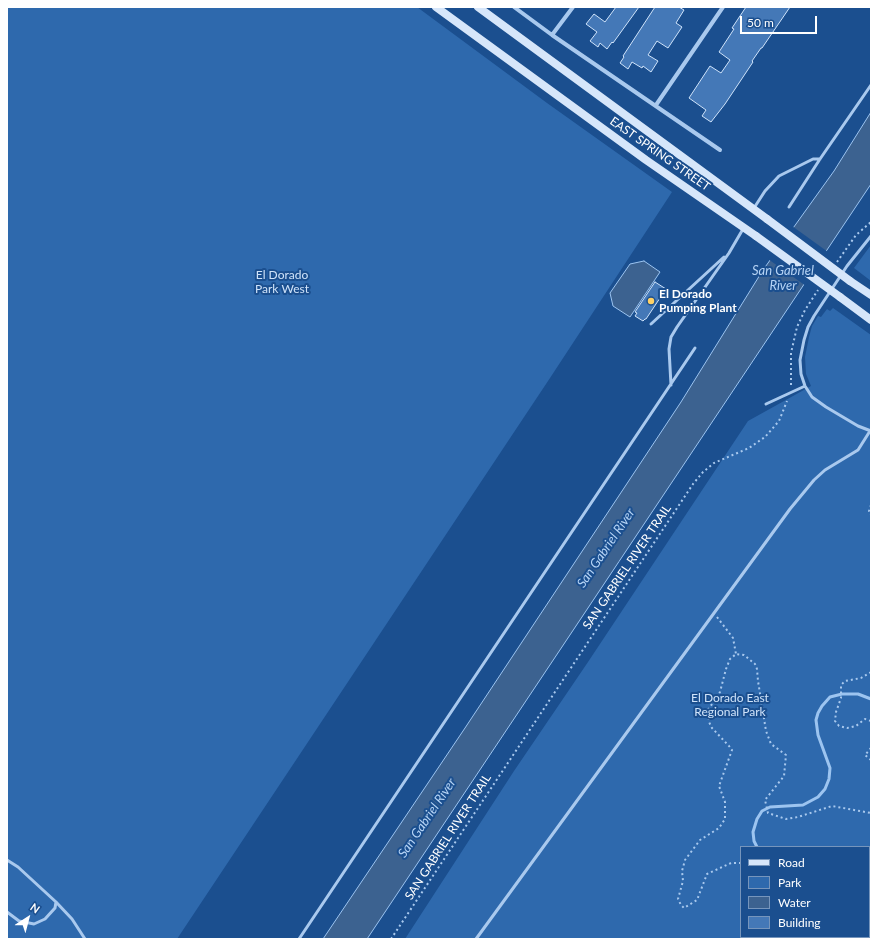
<!DOCTYPE html>
<style>
body{margin:0}
#map{position:relative;width:878px;height:946px;overflow:hidden;background:#1b4f8f;font-family:Lato,sans-serif}
canvas{display:block}
.frame{position:absolute;inset:0;border:8px solid #fff;pointer-events:none}
.legend{position:absolute;left:740px;top:846px;width:130px;height:92px;box-sizing:border-box;background:#1b4f8f;border:1px solid #7695bc;margin:0;padding:5px 7px;list-style:none;font-size:12px;color:#fff}
.legend li{display:flex;align-items:center;gap:8px;height:20px}
.legend b{width:20px;border:1px solid #7695bc}
.north{position:absolute;left:8px;top:898px;width:40px;height:40px;-webkit-text-stroke:3px #1b4f8f;paint-order:stroke;rotate:36deg;font-size:11px;font-weight:700;line-height:16px;text-align:center;color:#fff}
.north::after{content:'';display:block;margin:auto;width:14px;height:18px;background:#fff;clip-path:polygon(50% 0,100% 100%,50% 72%,0 100%)}
.scale{position:absolute;left:740px;top:16px;width:77px;height:18px;box-sizing:border-box;border:2px solid #fff;border-top:0;padding-left:5px;font-size:12px;line-height:14px;white-space:nowrap;color:#fff;-webkit-text-stroke:3px #1b4f8f;paint-order:stroke}
</style>
<div id="map">
<canvas width="878" height="946"></canvas>
<div class="frame"></div>
<ul class="legend">
<li><b style="height:5px;background:#d6e6fa"></b>Road</li>
<li><b style="height:11px;background:#2e69ad"></b>Park</li>
<li><b style="height:11px;background:#3c6290"></b>Water</li>
<li><b style="height:11px;background:#4478b7"></b>Building</li>
</ul>
<div class="north">N</div>
<div class="scale">50 m</div>
</div>
<script>
const c = document.querySelector('canvas').getContext('2d');
c.lineJoin = 'round';
function paint(path, color) { c.fillStyle = color; c.fill(path, 'evenodd'); }
const shape = rows => new Path2D(rows.map(r => 'M' + r).join(''));
function stroke(path, color, width, dash) { c.strokeStyle = color; c.lineWidth = width; c.lineCap = dash ? 'butt' : 'round'; c.setLineDash(dash || []); c.stroke(path); }
function write(font, color, halo, rows, align = 'center') {
  c.font = font + ' Lato,sans-serif'; c.lineWidth = 4; c.setLineDash([]); c.textBaseline = 'middle'; c.strokeStyle = halo; c.fillStyle = color; for (const [text, x, y, turn = 0] of rows) {
    c.save(); c.translate(x, y); c.rotate((+turn || 0) * Math.PI / 180); c.textAlign = isNaN(turn) ? turn : align; if (halo) c.strokeText(text, 0, 0); c.fillText(text, 0, 0); c.restore();
  }
}
paint(shape([
 [7,7,417,7,547,103,672,192,550,378,177,939,7,939],
 [871,245,871,281,854,268],
 [833,308,871,335,871,939,405,939,514,771,588,662,748,421,811,386,806,374,805,357,809,337,812,326,818,316,821,317,827,309,830,311],
 [741,847,869,847,869,937,741,937]
]), '#2e69ad');
const water = shape([
 [871,112,871,184,367,939,323,939,465,728,681,402,763,270,834,171,871,112],
 [644,261,660,272,630,317,613,306,610,293,630,264,644,261]
]);
paint(water, '#3c6290');
stroke(water, '#9cc4f0', 1);
paint(shape([
 [792,226,828,252,806,286,768,259]
]), '#1b4f8f');
stroke(shape([
 [757,847,754,841,753,832,757,819,762,811,770,807,803,805,818,797,825,789,829,779,830,768,818,735,816,720,818,713,822,706,830,697,842,694,858,694,871,699],
 [869,919,871,926]
]), '#9cc4f0', 3);
const building = shape([
 [616,7,639,7,613,43,612,42,607,49,600,43,598,47,590,41,597,32,586,24,594,14,605,22,616,7],
 [655,7,679,7,684,10,676,23,682,27,668,48,657,41,648,55,658,61,651,72,643,66,642,68,632,62,628,69,620,63,624,57,623,56,655,7],
 [746,7,790,7,762,48,761,48,752,61,753,62,725,104,711,122,702,116,706,110,689,98,710,66,721,73,730,60,719,52,734,29,732,28,746,7],
 [655,282,666,289,646,319,645,319,643,321,635,316,637,313,635,312,655,282]
]);
paint(building, '#4478b7');
stroke(building, '#cfe3fa', 1);
stroke(shape([
 [837,262,856,235,871,222],
 [791,385,791,353,797,327,805,310,818,290],
 [871,505,869,511,871,515],
 [717,617,733,638,736,654],
 [871,672,861,678,845,681,841,685,841,698,836,712,835,721,839,726,847,728,856,726,865,719,871,721],
 [871,748,865,755,871,760],
 [741,863,731,863,707,874,697,900,684,908,681,905,678,899,683,881,682,871,685,860,700,840,719,828,725,819,725,802,719,786,732,750,729,746,712,728,709,722,708,710,720,692,726,669,730,659,736,654,744,655,755,664,757,669,758,681,766,731,771,744,786,755,784,776,765,800,768,813,786,819,798,817,832,806,871,813],
 [852,937,853,939],
 [391,939,693,484,703,472,714,463,749,448,765,437,779,421,787,401]
]), '#a9c9ee', 2, [2, 3]);
stroke(shape([
 [789,207,820,159,871,85],
 [754,208,765,191,779,176,813,159,820,159],
 [871,236,847,266,814,316,808,327,804,340,800,360,801,374,805,386,812,397,826,407,858,426,871,431],
 [651,324,724,257],
 [671,385,669,349,671,337,677,327,729,253,743,229],
 [766,404,805,386],
 [7,860,18,867,56,902,72,919,85,939],
 [7,912,19,921,34,924,45,919,55,908,56,902],
 [299,939,695,348],
 [476,939,790,509,814,480,825,470,858,450,870,431]
]), '#a9c9ee', 3);
stroke(shape([
 [514,7,552,35,720,150],
 [552,35,573,7],
 [656,105,723,7]
]), '#a9c9ee', 4);
stroke(shape([
 [436,7,646,160,756,236],
 [478,7,767,219],
 [850,281,871,295],
 [840,297,871,320]
]), '#d6e6fa', 8);
stroke(shape([
 [767,219,850,281],
 [756,236,840,297]
]), '#d6e6fa', 8);
for (const [x, y, r, color] of [
 [651,301,4,"#ffd166"]
]) { const dot = new Path2D(); dot.arc(x, y, r, 0, 2 * Math.PI); c.fillStyle = color; c.fill(dot); stroke(dot, '#1b4f8f', 1.5); }
write('12px', '#fff', '#1b4f8f', [
 ["EAST SPRING STREET",660,154,35],
 ["SAN GABRIEL RIVER TRAIL",627,567,-56],
 ["SAN GABRIEL RIVER TRAIL",448,837,-57]
]);
write('12px', '#cfe3fa', '#1b4f8f', [
 ["El Dorado",282,275],
 ["Park West",282,289],
 ["El Dorado East",730,698],
 ["Regional Park",730,712]
]);
write('bold 12px', '#fff', '#1b4f8f', [
 ["El Dorado",659,294],
 ["Pumping Plant",659,308]
], 'left');
write('italic 13px', '#b5d3f5', '#1b4f8f', [
 ["San Gabriel",783,271],
 ["River",783,286],
 ["San Gabriel River",606,548,-56],
 ["San Gabriel River",427,818,-56]
]);
</script>
